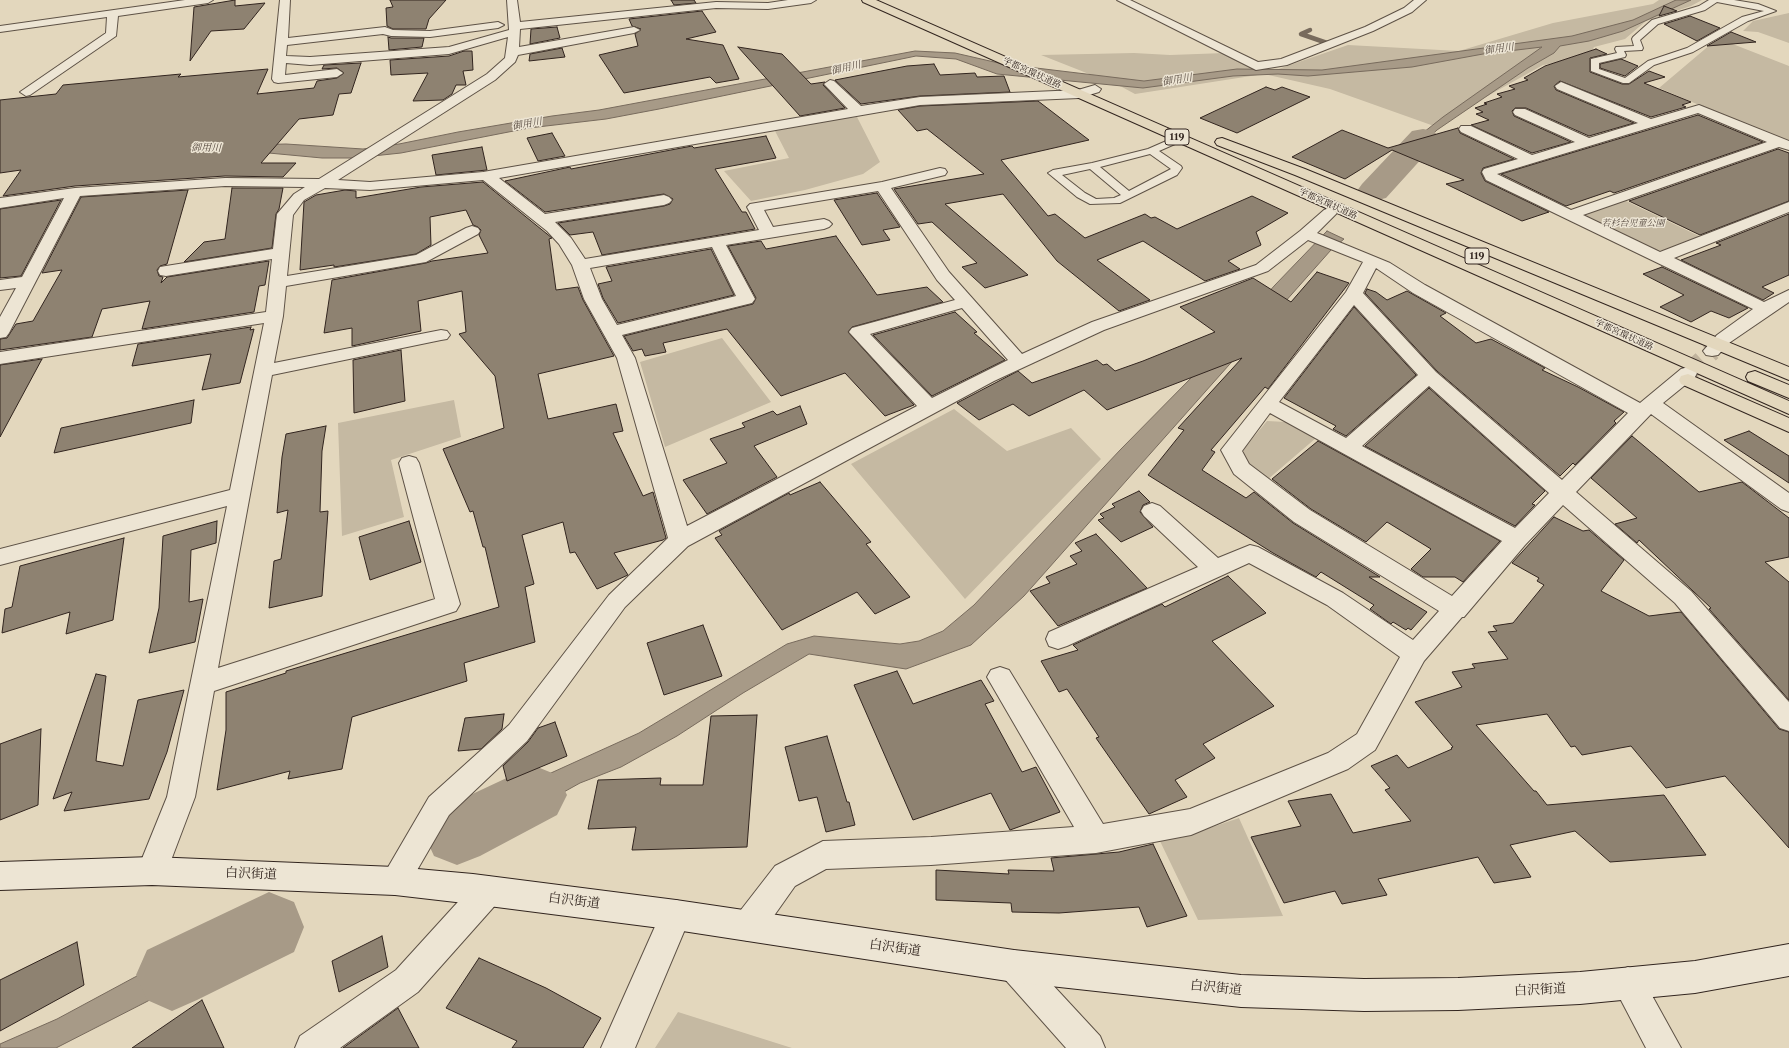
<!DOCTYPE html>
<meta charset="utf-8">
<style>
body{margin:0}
canvas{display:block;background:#e3d7bd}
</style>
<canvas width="1789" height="1048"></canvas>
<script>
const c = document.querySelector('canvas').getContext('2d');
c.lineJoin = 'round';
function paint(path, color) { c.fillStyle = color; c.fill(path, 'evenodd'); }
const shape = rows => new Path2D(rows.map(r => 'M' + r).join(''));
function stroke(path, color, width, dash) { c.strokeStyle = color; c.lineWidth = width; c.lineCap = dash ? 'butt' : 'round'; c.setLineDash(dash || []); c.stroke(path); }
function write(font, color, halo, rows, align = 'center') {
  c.font = font + ' "Libre Caslon Text","Noto Serif JP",serif'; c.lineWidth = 3; c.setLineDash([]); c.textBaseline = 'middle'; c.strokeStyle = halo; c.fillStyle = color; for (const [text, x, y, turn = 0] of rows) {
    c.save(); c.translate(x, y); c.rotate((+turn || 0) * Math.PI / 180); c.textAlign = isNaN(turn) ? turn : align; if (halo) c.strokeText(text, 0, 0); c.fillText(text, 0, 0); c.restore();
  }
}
paint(shape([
 [1659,0,1702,0,1691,6,1646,21,1625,39,1594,47,1588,58,1543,65,1434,126,1330,89,1264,74,1135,94,1122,87,1041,55,1134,53,1170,55,1225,53,1264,74,1348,45,1459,51,1553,23,1653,4],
 [1789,13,1789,43,1758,32,1743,31,1753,21],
 [1725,41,1789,66,1789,143,1659,88,1711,44],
 [857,117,880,162,863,174,805,190,751,201,724,171,789,158,775,131,828,120],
 [1624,200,1701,237,1664,251,1648,248,1589,220,1585,213],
 [722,338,771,402,665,447,640,362],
 [454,400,461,437,391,460,404,517,342,536,338,423],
 [954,409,1007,451,1071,428,1101,459,965,599,851,464],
 [1267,421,1286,422,1316,438,1267,480,1247,463,1243,450],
 [1239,818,1283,916,1198,920,1159,839,1180,838],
 [678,1012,792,1048,655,1048]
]), '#c5b9a2');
const water = shape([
 [1676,0,1691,0,1623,31,1589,41,1560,46,1554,53,1528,68,1437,130,1424,142,1414,163,1386,192,1368,184,1392,163,1405,147,1443,117,1542,47,1483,54,1412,67,1308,76,1278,74,1233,76,1143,88,997,74,956,59,916,56,659,109,606,119,529,128,401,153,354,158,322,158,258,152,246,145,286,144,363,149,399,144,458,132,552,116,599,110,915,51,955,53,1003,64,1144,81,1237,69,1322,70,1572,36,1633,20,1676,0],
 [1327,231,1344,239,1331,250,1024,596,971,645,906,669,809,654,743,693,677,736,621,767,580,783,490,833,454,817,639,733,787,644,814,636,900,644,919,641,943,631,974,605,1121,449,1193,376,1275,285,1327,231],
 [216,942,249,946,146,1002,56,1048,0,1048,0,1044,57,1019,135,977,216,942]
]);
paint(water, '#a79a87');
stroke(water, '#786b5d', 1);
stroke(shape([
 [1310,30,1301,34,1327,43,1325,43]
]), '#786b5d', 4.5);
paint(shape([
 [1423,129,1434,131,1439,138,1434,145,1386,198,1374,201,1362,198,1357,191,1362,184,1412,131,1423,129],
 [535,766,557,775,567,795,557,815,480,856,457,865,434,856,424,834,434,812,513,775,535,766],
 [269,892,294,902,304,927,294,952,197,1000,172,1011,147,1000,136,975,147,950,269,892]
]), '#a79a87');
const building = shape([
 [235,0,235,6,265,3,244,29,211,31,190,61,194,7,235,0],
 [390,0,446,0,429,19,426,29,393,29,387,26,386,8,393,7,390,0],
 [671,0,694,0,696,3,674,5,671,0],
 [1664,6,1677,11,1659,16,1664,6],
 [702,11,716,32,686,39,723,45,739,79,716,83,710,77,624,93,599,55,638,46,635,34,641,29,632,26,629,19,702,11],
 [1690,16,1720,28,1697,41,1664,24,1690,16],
 [557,27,560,38,530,44,531,29,557,27],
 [1731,32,1756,42,1707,46,1731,32],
 [388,37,391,38,424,38,422,47,389,50,388,37],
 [738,47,782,54,811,84,825,82,823,85,845,108,800,116,738,47],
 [562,48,565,57,529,61,530,54,562,48],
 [1596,49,1607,54,1590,58,1590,72,1622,84,1629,84,1649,71,1665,77,1644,83,1691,102,1682,105,1686,107,1651,117,1560,81,1554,86,1556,90,1634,123,1589,136,1526,108,1515,108,1512,111,1514,116,1571,142,1532,153,1471,125,1489,120,1476,114,1483,112,1475,108,1487,104,1484,103,1502,97,1497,94,1515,89,1509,86,1528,80,1524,78,1545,66,1596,49],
 [464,51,472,51,473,70,463,71,466,85,456,85,452,94,443,100,413,101,428,73,391,75,390,60,449,56,464,51],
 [1621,59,1638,66,1625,76,1600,68,1600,64,1621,59],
 [361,63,351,93,339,94,333,115,299,119,261,163,296,163,283,177,225,176,75,186,3,196,21,170,0,173,0,100,56,94,63,85,181,74,178,77,268,69,257,94,314,88,317,81,337,78,344,73,337,68,322,69,324,65,361,63],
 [934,64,940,75,975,73,977,77,1004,76,1010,92,920,96,861,104,835,80,907,66,934,64],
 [1266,87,1275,90,1282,87,1310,97,1237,133,1200,118,1266,87],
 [1038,101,1089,140,1001,160,1048,216,1055,214,1085,238,1145,214,1151,218,1155,217,1177,229,1252,196,1288,213,1256,232,1261,245,1228,261,1240,269,1205,281,1143,241,1097,260,1150,300,1119,311,1057,261,1003,194,945,204,1028,275,985,288,962,267,977,263,932,222,918,224,894,189,984,174,927,129,917,131,898,110,920,106,1038,101],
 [1698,115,1763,142,1614,193,1610,191,1566,206,1501,174,1698,115],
 [1458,128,1460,133,1514,159,1483,168,1481,173,1485,181,1549,212,1522,221,1446,184,1464,180,1392,150,1345,179,1292,157,1342,130,1388,148,1458,128],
 [552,133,565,156,538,161,527,138,552,133],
 [766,136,776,158,715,169,742,212,746,212,755,229,602,255,593,232,570,235,558,223,664,206,670,204,673,199,664,194,545,212,505,181,570,167,571,169,692,146,694,148,766,136],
 [482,147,487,170,436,175,432,155,482,147],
 [1778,149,1789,153,1789,201,1700,235,1629,201,1778,149],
 [483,182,552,238,549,239,556,290,578,287,583,300,614,356,538,374,548,419,616,404,623,431,613,433,643,496,653,492,666,538,663,540,614,553,628,575,597,589,575,552,570,553,563,522,522,535,534,584,525,587,535,642,464,663,467,681,352,717,342,769,288,779,290,771,217,790,226,730,226,692,286,673,286,671,499,607,485,547,483,547,473,511,470,512,443,449,504,428,495,376,459,334,466,332,462,291,418,301,421,331,352,346,352,328,324,333,332,280,426,263,432,261,488,253,479,235,481,230,478,227,473,225,466,210,430,217,431,245,416,254,334,267,334,265,300,270,304,202,316,195,345,190,356,191,356,198,421,187,483,182],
 [232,188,283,188,279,209,276,214,272,248,184,262,204,242,225,239,232,188],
 [188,190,167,264,160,266,157,270,159,276,163,277,161,283,167,277,269,261,265,285,259,286,254,312,142,329,150,301,102,309,92,337,0,350,0,339,7,338,16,324,33,321,62,270,42,273,81,197,188,190],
 [877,193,900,227,883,230,890,240,862,245,834,200,877,193],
 [61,200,21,276,0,278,0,209,61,200],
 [1789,214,1789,275,1762,287,1774,293,1763,300,1681,260,1721,245,1716,243,1789,214],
 [836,236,877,295,927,287,943,302,852,327,848,332,914,405,885,416,845,373,781,396,727,329,663,343,666,352,645,356,642,349,633,351,624,336,753,304,756,298,728,246,761,241,766,249,836,236],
 [711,249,734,295,618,323,603,298,598,284,612,281,606,267,711,249],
 [1662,267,1748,308,1729,318,1711,311,1691,322,1660,307,1684,295,1643,274,1662,267],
 [1317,272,1349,283,1268,389,1265,387,1211,450,1215,452,1202,470,1246,498,1254,492,1293,523,1380,577,1369,577,1427,612,1411,630,1408,628,1406,630,1393,622,1391,624,1370,609,1374,605,1321,572,1316,577,1273,553,1148,475,1184,430,1178,428,1242,358,1107,410,1084,390,1029,416,1013,404,979,420,957,403,1018,371,1032,383,1097,360,1103,365,1107,364,1115,371,1143,361,1215,332,1180,307,1253,278,1291,302,1317,272],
 [1367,289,1376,292,1387,300,1407,291,1446,313,1440,316,1476,343,1491,339,1545,368,1542,370,1578,387,1624,412,1614,421,1616,423,1575,465,1573,463,1560,476,1437,371,1365,293,1367,289],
 [1354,307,1416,375,1346,436,1333,429,1336,426,1284,398,1354,307],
 [955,312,977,332,974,333,1005,360,932,396,873,335,955,312],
 [251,327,250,330,254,329,240,383,202,390,211,354,132,366,138,344,251,327],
 [401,350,405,401,354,413,353,360,401,350],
 [42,359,0,437,0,365,42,359],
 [1429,388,1545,491,1532,504,1535,505,1515,526,1365,446,1429,388],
 [194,400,191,423,54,453,61,428,194,400],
 [800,406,807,424,754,446,777,477,707,514,683,480,727,463,710,439,745,427,742,423,773,411,777,415,800,406],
 [326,426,322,451,320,512,328,511,322,596,269,608,274,561,281,559,288,510,277,513,282,457,286,434,326,426],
 [1749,431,1789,456,1789,483,1724,440,1749,431],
 [1632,436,1699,492,1742,482,1789,518,1789,557,1765,562,1789,582,1789,700,1709,609,1711,608,1639,540,1637,543,1615,524,1637,518,1591,478,1632,436],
 [1318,441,1500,541,1463,582,1455,577,1423,577,1411,569,1431,549,1387,522,1366,542,1311,509,1272,479,1318,441],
 [820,482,871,542,866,544,910,597,875,614,857,592,782,630,715,538,722,535,719,531,789,493,790,495,820,482],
 [1139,491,1150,502,1143,505,1140,512,1153,527,1121,542,1098,520,1104,518,1100,514,1115,507,1112,504,1139,491],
 [1554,517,1583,531,1589,530,1624,560,1601,591,1649,616,1681,612,1779,729,1789,732,1789,848,1725,776,1666,788,1631,746,1582,755,1575,746,1571,747,1547,714,1476,725,1534,791,1536,791,1547,805,1664,795,1706,855,1610,862,1575,831,1510,845,1531,877,1494,883,1478,857,1378,879,1387,895,1342,904,1335,891,1284,903,1251,837,1301,826,1288,801,1331,794,1353,833,1411,821,1385,790,1390,788,1371,766,1397,755,1408,768,1452,749,1451,748,1453,747,1415,702,1462,687,1452,672,1475,668,1472,664,1508,659,1488,632,1497,631,1493,626,1513,623,1544,585,1537,581,1539,578,1512,563,1554,517],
 [217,521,216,543,191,550,189,602,203,599,195,642,149,653,159,608,163,536,217,521],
 [409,521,421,562,370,580,359,537,409,521],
 [1096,534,1147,588,1058,626,1030,591,1050,583,1046,577,1077,564,1070,556,1082,551,1075,543,1096,534],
 [124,538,113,620,66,634,70,612,2,633,5,609,12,607,20,566,124,538],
 [1228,576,1266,613,1212,641,1274,706,1203,744,1215,758,1175,780,1187,797,1149,814,1096,738,1099,737,1067,689,1059,692,1041,661,1078,650,1073,645,1162,604,1165,607,1228,576],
 [703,625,722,676,664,695,647,643,703,625],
 [897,671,913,704,981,680,994,701,985,704,1022,772,1036,767,1060,812,1010,830,991,793,913,820,854,685,897,671],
 [96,674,106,676,96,761,123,766,138,700,184,690,167,752,149,799,64,811,72,792,53,799,96,674],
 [504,714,502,729,481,749,458,751,465,718,504,714],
 [757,715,747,847,632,850,636,827,588,829,598,780,661,778,660,785,703,785,711,716,757,715],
 [555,722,567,756,507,781,503,766,528,742,538,728,555,722],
 [41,729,38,805,0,820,0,744,41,729],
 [827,736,847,802,849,802,855,825,826,832,817,797,799,801,785,747,827,736],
 [1153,844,1187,916,1147,927,1139,907,1059,913,1012,912,1011,903,936,900,936,870,1009,874,1008,870,1054,871,1051,858,1119,852,1153,844],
 [382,936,388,967,339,992,332,961,382,936],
 [77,942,84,985,0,1031,0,980,77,942],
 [479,958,546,988,601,1018,583,1048,512,1048,517,1041,446,1008,479,958],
 [202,1000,224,1048,132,1048,202,1000],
 [398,1008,419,1048,343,1048,398,1008]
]);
paint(building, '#8e8271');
stroke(building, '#32251f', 1);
stroke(shape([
 [1688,373,1712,351]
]), '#c0b39d', 19, [19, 10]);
const lane = shape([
 [1709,0,1734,0,1758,4,1776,11,1748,21,1693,52,1654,65,1629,83,1623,83,1591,71,1591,59,1617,53,1615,49,1616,47,1634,46,1632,39,1633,37,1652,20,1699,6,1709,0],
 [1717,2,1764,11,1742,17,1687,48,1648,61,1625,78,1599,69,1599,63,1625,57,1626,55,1624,51,1642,50,1643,48,1640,40,1658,24,1705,10,1717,2],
 [1180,135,1184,136,1185,138,1184,140,1159,151,1181,166,1182,168,1177,175,1120,203,1090,204,1077,197,1048,173,1053,170,1092,163,1148,149,1180,135],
 [1150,154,1171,169,1129,191,1100,167,1150,154],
 [1090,169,1121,195,1114,198,1096,199,1085,193,1062,175,1090,169]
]);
const street = shape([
 [185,0,213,0,208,3,118,16,116,36,30,95,26,96,20,92,106,33,107,17,0,32,0,26,185,0],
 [280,0,290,0,288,38,385,27,393,30,430,31,498,22,504,25,498,28,430,37,391,36,383,34,287,45,286,56,310,57,449,47,509,30,507,0,517,0,520,22,716,2,768,3,788,0,816,0,811,3,768,9,716,8,520,29,519,47,634,27,640,30,634,33,518,55,515,62,495,80,338,180,370,182,483,172,848,109,824,84,830,80,834,81,861,106,920,97,1078,90,1095,85,1101,89,1099,92,1079,98,920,105,499,178,545,214,664,195,669,197,672,200,669,203,664,205,555,222,571,238,585,259,759,230,747,207,750,204,882,182,940,168,945,169,947,172,945,175,891,188,949,272,1022,354,1092,322,1256,265,1300,231,1324,210,1329,208,1334,210,1337,213,1317,233,1390,263,1425,285,1640,403,1681,369,1688,367,1695,369,1697,373,1695,377,1663,403,1789,493,1789,512,1781,509,1651,414,1576,492,1691,591,1789,702,1789,731,1780,728,1675,603,1563,505,1525,545,1464,617,1462,617,1424,661,1375,750,1348,769,1191,835,1096,853,931,865,826,869,795,886,759,937,748,941,737,937,733,926,737,915,775,866,823,841,931,837,1074,827,987,677,991,670,1000,667,1009,670,1103,824,1190,809,1328,753,1357,734,1400,657,1327,605,1249,563,1067,646,1058,649,1049,646,1046,639,1049,632,1198,567,1144,516,1141,511,1144,506,1152,503,1160,506,1218,558,1250,545,1258,547,1343,593,1413,640,1439,611,1294,522,1234,474,1221,450,1346,292,1363,262,1308,240,1268,271,1104,330,994,381,688,546,625,607,527,741,449,815,405,891,395,895,385,891,380,881,429,797,509,725,609,595,668,538,617,358,584,299,572,265,559,244,547,231,483,180,370,190,325,188,304,200,293,215,287,276,416,255,466,228,472,226,478,228,480,231,478,234,426,262,286,286,283,316,274,363,441,330,447,331,450,335,447,339,441,340,272,375,218,668,435,599,399,463,402,458,409,456,416,458,419,463,460,604,456,611,214,691,195,797,167,871,162,881,152,885,142,881,137,871,167,797,227,506,0,565,0,549,230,490,264,323,0,364,0,352,266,312,272,259,166,276,160,275,158,271,160,267,166,266,273,249,277,214,294,194,305,187,225,186,80,196,9,333,6,337,0,338,0,317,16,288,0,290,0,280,22,277,64,198,0,208,0,198,75,188,225,178,319,179,487,74,505,58,508,37,449,54,310,65,286,63,285,75,337,69,343,73,337,77,278,83,274,82,272,79,280,0],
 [878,191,937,280,955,300,852,328,849,332,917,406,687,526,635,358,622,335,752,303,755,299,726,245,824,229,829,227,832,224,829,221,824,219,773,227,764,210,878,191],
 [712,247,736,296,617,325,602,299,590,268,712,247],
 [1376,268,1413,293,1628,413,1562,480,1436,372,1363,293,1376,268],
 [1354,305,1418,375,1346,438,1279,402,1354,305],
 [962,308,1008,360,932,398,870,334,962,308],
 [1429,386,1549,493,1515,528,1362,446,1429,386],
 [1270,413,1502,541,1452,596,1310,510,1249,464,1242,451,1270,413],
 [1117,0,1130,0,1258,62,1281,59,1365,27,1404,8,1414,0,1426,0,1412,12,1373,31,1287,65,1256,70,1117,0],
 [1561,82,1651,119,1699,105,1789,141,1789,150,1779,147,1583,215,1660,252,1789,202,1789,212,1674,258,1764,302,1789,290,1789,302,1729,343,1718,355,1712,356,1706,355,1703,351,1717,335,1753,309,1486,180,1482,172,1484,169,1518,159,1461,132,1459,129,1461,126,1471,126,1532,155,1575,142,1515,115,1513,112,1515,109,1525,109,1589,138,1638,123,1557,89,1555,86,1561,82],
 [1698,113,1767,142,1571,210,1497,174,1698,113],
 [488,876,499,881,503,891,499,901,418,992,340,1048,295,1048,300,1036,396,970,477,881,488,876],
 [676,900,687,904,691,915,635,1048,601,1048,665,904,676,900],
 [1014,950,1025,955,1100,1036,1105,1048,1066,1048,1003,977,998,966,1003,955,1014,950],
 [1628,967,1639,972,1681,1048,1646,1048,1612,983,1617,972,1628,967]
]);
const secondary = shape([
 [152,857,395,867,473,874,676,900,1014,950,1241,975,1364,979,1458,978,1580,972,1695,961,1789,944,1789,976,1695,993,1580,1004,1458,1010,1364,1011,1241,1007,1014,982,676,930,473,904,395,895,152,885,0,890,0,862,152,857]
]);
const highway = shape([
 [862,0,876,0,1789,401,1789,414,863,2,862,0],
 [1222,138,1305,169,1789,367,1789,380,1295,175,1217,145,1215,142,1217,139,1222,138],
 [1755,371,1789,385,1789,398,1748,381,1746,377,1748,373,1755,371],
 [1688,374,1789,418,1789,432,1681,384,1679,380,1681,376,1688,374]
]);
stroke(lane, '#5e5246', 2);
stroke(street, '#5e5246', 2);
stroke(secondary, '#32251f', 2);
stroke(highway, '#32251f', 2);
paint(lane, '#ede5d4');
paint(street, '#ede5d4');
paint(secondary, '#ede5d4');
paint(highway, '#e3d7bd');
write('9px', '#32251f', '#ede5d4', [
 ["宇都宮環状道路",1032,73,24],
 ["宇都宮環状道路",1328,204,24],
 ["宇都宮環状道路",1624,335,24]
]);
write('italic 9px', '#574a40', '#ede5d4', [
 ["若杉台児童公園",1633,223]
]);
write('italic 10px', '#55483e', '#ede5d4', [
 ["御用川",1499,49,-8],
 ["御用川",846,68,-13],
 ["御用川",1177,80,-9],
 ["御用川",527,124,-10],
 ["御用川",206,148,1]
]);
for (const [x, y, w] of [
 [1177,137,24],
 [1477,256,24]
]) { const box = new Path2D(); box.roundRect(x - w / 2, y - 8, w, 16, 3); c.fillStyle = '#ede5d4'; c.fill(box); stroke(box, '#32251f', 1); }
write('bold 10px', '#32251f', null, [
 ["119",1177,137],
 ["119",1477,256]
]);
write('13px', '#32251f', '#ede5d4', [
 ["白沢街道",251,874,2],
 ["白沢街道",574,901,7],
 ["白沢街道",895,948,8],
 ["白沢街道",1216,988,6],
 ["白沢街道",1540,990,-3]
]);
</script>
